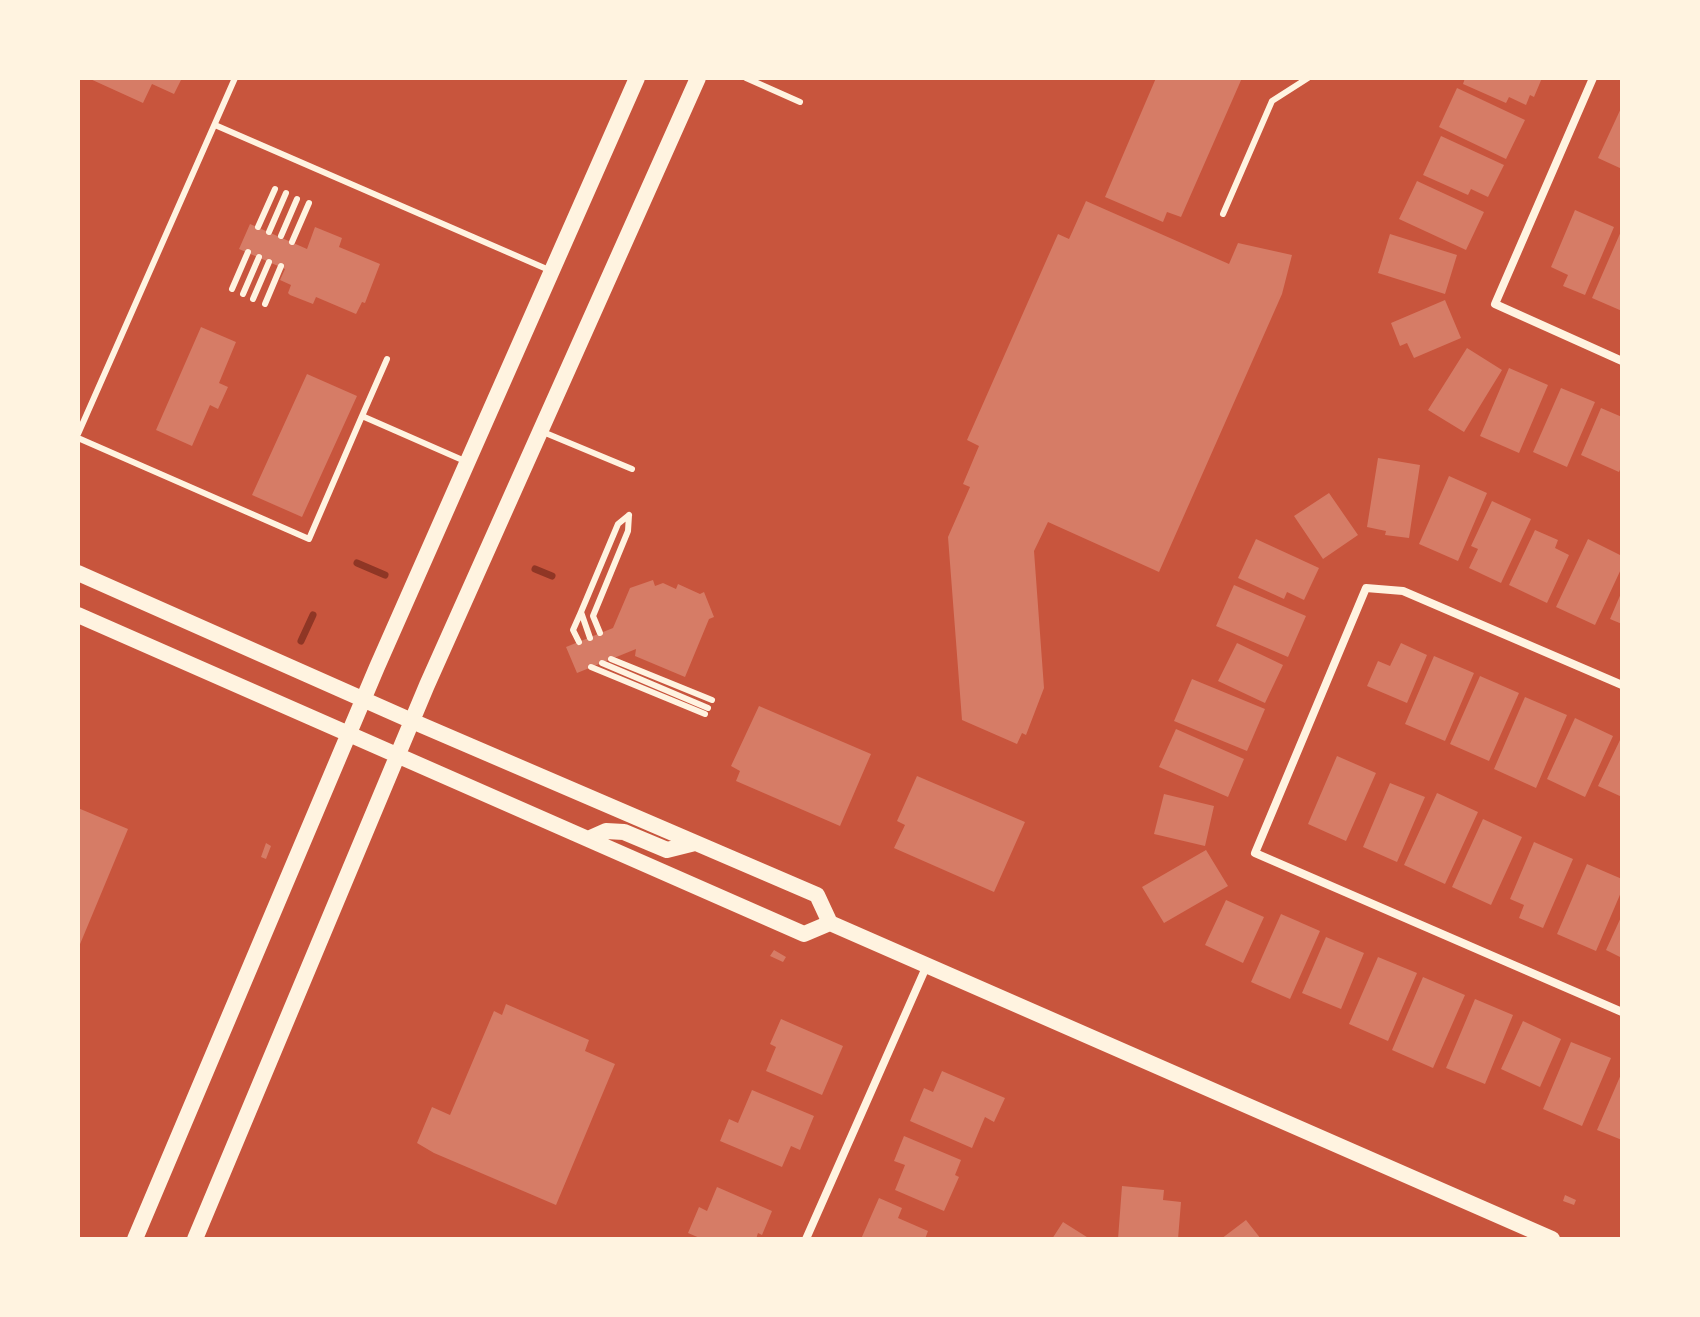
<!DOCTYPE html>
<style>
body{margin:0}
#map{position:relative;width:1700px;height:1317px;overflow:hidden;background:#c8553d;font-family:Rubik,sans-serif}
canvas{display:block}
.frame{position:absolute;inset:0;border:80px solid #fff3e0;pointer-events:none}
</style>
<div id="map">
<canvas width="1700" height="1317"></canvas>
<div class="frame"></div>
</div>
<script>
const c = document.querySelector('canvas').getContext('2d');
c.lineJoin = 'round';
const shape = rows => new Path2D(rows.map(r => 'M' + r).join(''));
function stroke(path, color, width, dash) { c.strokeStyle = color; c.lineWidth = width; c.lineCap = dash ? 'butt' : 'round'; c.setLineDash(dash || []); c.stroke(path); }
function paint(path, color) { c.fillStyle = color; c.fill(path, 'evenodd'); }
stroke(shape([
 [357,563,385,575],
 [535,569,552,576],
 [301,641,313,615]
]), '#8f3625', 7);
paint(shape([
 [88,78,182,78,174,94,152,84,143,103],
 [1156,78,1242,78,1181,217,1167,212,1163,222,1105,197],
 [1465,78,1542,78,1534,97,1530,95,1526,105,1509,97,1506,103,1463,84],
 [1457,88,1525,120,1506,159,1439,127],
 [1622,106,1622,169,1598,158],
 [1441,136,1504,165,1488,197,1471,189,1468,195,1423,175],
 [1417,181,1484,212,1466,250,1399,219],
 [1086,201,1229,264,1238,243,1292,255,1282,294,1159,572,1048,522,1034,551,1044,688,1026,735,1022,733,1017,744,962,720,948,537,970,487,963,484,979,446,967,440,1058,234,1069,239],
 [1575,210,1614,227,1585,295,1563,286,1568,275,1551,267],
 [250,224,307,249,315,227,342,238,339,247,380,264,365,303,362,302,356,314,316,297,313,304,290,295,288,293,291,285,280,280,285,269,239,249],
 [1622,229,1622,311,1592,298],
 [1390,234,1457,255,1445,294,1378,273],
 [1445,300,1461,338,1414,358,1407,343,1400,346,1391,323],
 [201,327,236,342,219,383,228,387,218,409,210,405,192,446,156,430],
 [1467,348,1502,370,1464,432,1428,410],
 [1509,368,1548,385,1519,453,1480,436],
 [307,374,357,396,302,517,252,495],
 [1561,388,1595,402,1567,467,1533,452],
 [1601,408,1622,417,1622,465,1619,472,1581,455],
 [1378,458,1420,465,1409,538,1385,535,1386,531,1367,527],
 [1449,476,1487,493,1458,561,1419,544],
 [1329,493,1358,535,1323,559,1294,516],
 [1492,501,1531,519,1501,583,1469,568,1478,549,1471,546],
 [1535,530,1558,540,1555,548,1569,555,1547,603,1509,585],
 [1256,539,1319,568,1304,600,1287,592,1284,599,1238,578],
 [1588,539,1622,556,1622,567,1595,625,1556,607],
 [653,580,655,586,663,583,676,589,678,584,700,594,704,592,714,617,709,619,685,677,635,656,636,649,577,673,566,647,613,628,630,588],
 [1234,585,1306,616,1288,657,1216,626],
 [1622,591,1622,624,1610,619],
 [1237,643,1283,665,1265,703,1218,681],
 [1401,643,1427,655,1407,703,1367,686,1378,661,1390,666],
 [1434,656,1474,673,1445,741,1405,724],
 [1480,676,1519,693,1489,761,1450,744],
 [1192,679,1265,709,1247,751,1174,721],
 [1525,697,1567,715,1536,788,1494,769],
 [759,706,871,754,840,826,736,781,740,771,731,766],
 [1575,718,1613,736,1585,797,1547,779],
 [1176,729,1244,759,1228,797,1159,767],
 [1620,740,1622,741,1622,797,1598,786],
 [1337,756,1376,773,1346,841,1308,824],
 [917,776,1025,822,994,892,894,848,905,825,897,821],
 [1390,783,1425,797,1397,862,1363,847],
 [1437,793,1478,812,1445,884,1404,865],
 [1164,794,1214,806,1205,846,1154,834],
 [78,808,128,829,78,949],
 [1483,819,1522,837,1491,905,1452,887],
 [1534,842,1573,859,1543,928,1519,918,1524,905,1510,899],
 [266,843,271,846,266,859,261,857],
 [1206,850,1228,886,1164,923,1142,887],
 [1587,864,1622,879,1622,890,1596,951,1557,934],
 [1226,900,1264,917,1243,963,1205,945],
 [1281,914,1320,931,1290,999,1251,982],
 [1622,915,1622,958,1606,950],
 [1326,937,1364,953,1341,1009,1302,993],
 [774,950,786,957,783,962,770,956],
 [1378,957,1417,973,1388,1041,1349,1024],
 [1423,977,1465,995,1433,1068,1392,1050],
 [1475,999,1513,1015,1485,1084,1446,1068],
 [506,1004,589,1040,585,1051,615,1064,556,1205,434,1153,417,1143,432,1107,450,1115,494,1011,502,1015],
 [781,1019,843,1046,822,1095,766,1071,776,1047,770,1044],
 [1523,1021,1561,1039,1540,1087,1501,1069],
 [1571,1042,1611,1058,1582,1126,1543,1109],
 [942,1071,1005,1098,994,1122,985,1117,972,1148,910,1121,924,1088,933,1092],
 [1622,1072,1622,1140,1597,1130],
 [752,1090,814,1116,800,1150,791,1146,782,1167,720,1141,729,1119,738,1123],
 [904,1136,961,1160,955,1175,959,1177,944,1211,895,1190,905,1165,894,1161],
 [1122,1186,1164,1190,1163,1200,1181,1202,1178,1239,1118,1239],
 [717,1187,772,1211,762,1235,758,1233,756,1239,702,1239,688,1233,699,1207,707,1211],
 [1565,1195,1576,1200,1574,1205,1563,1201],
 [879,1198,902,1208,898,1218,928,1231,925,1239,861,1239],
 [1246,1220,1261,1239,1221,1239],
 [1063,1222,1090,1239,1052,1239]
]), '#d67c66');
stroke(shape([
 [746,78,800,102],
 [215,125,549,270],
 [1223,214,1272,101,1308,78],
 [258,227,275,189],
 [269,232,286,193],
 [281,236,297,199],
 [292,242,309,203],
 [232,289,248,252],
 [243,294,259,257],
 [253,299,269,262],
 [265,304,281,266],
 [362,416,387,359],
 [543,432,632,469],
 [78,434,235,78],
 [78,438,309,539,362,416,467,462],
 [600,633,593,616,628,531,629,515],
 [590,638,581,612,618,524,629,515],
 [579,642,573,630,581,612],
 [611,659,712,700],
 [602,663,708,708],
 [591,667,705,714]
]), '#fff3e0', 6);
stroke(shape([
 [1593,78,1495,304,1622,361],
 [1622,685,1403,591,1366,588,1255,853,1622,1012],
 [806,1239,927,965]
]), '#fff3e0', 8);
stroke(shape([
 [78,573,412,721,817,895,830,923,1552,1239],
 [78,615,804,934,830,923],
 [588,839,606,831,624,832,667,850,695,843],
 [135,1239,377,667,637,78],
 [195,1239,427,685,698,78]
]), '#fff3e0', 16);
</script>
